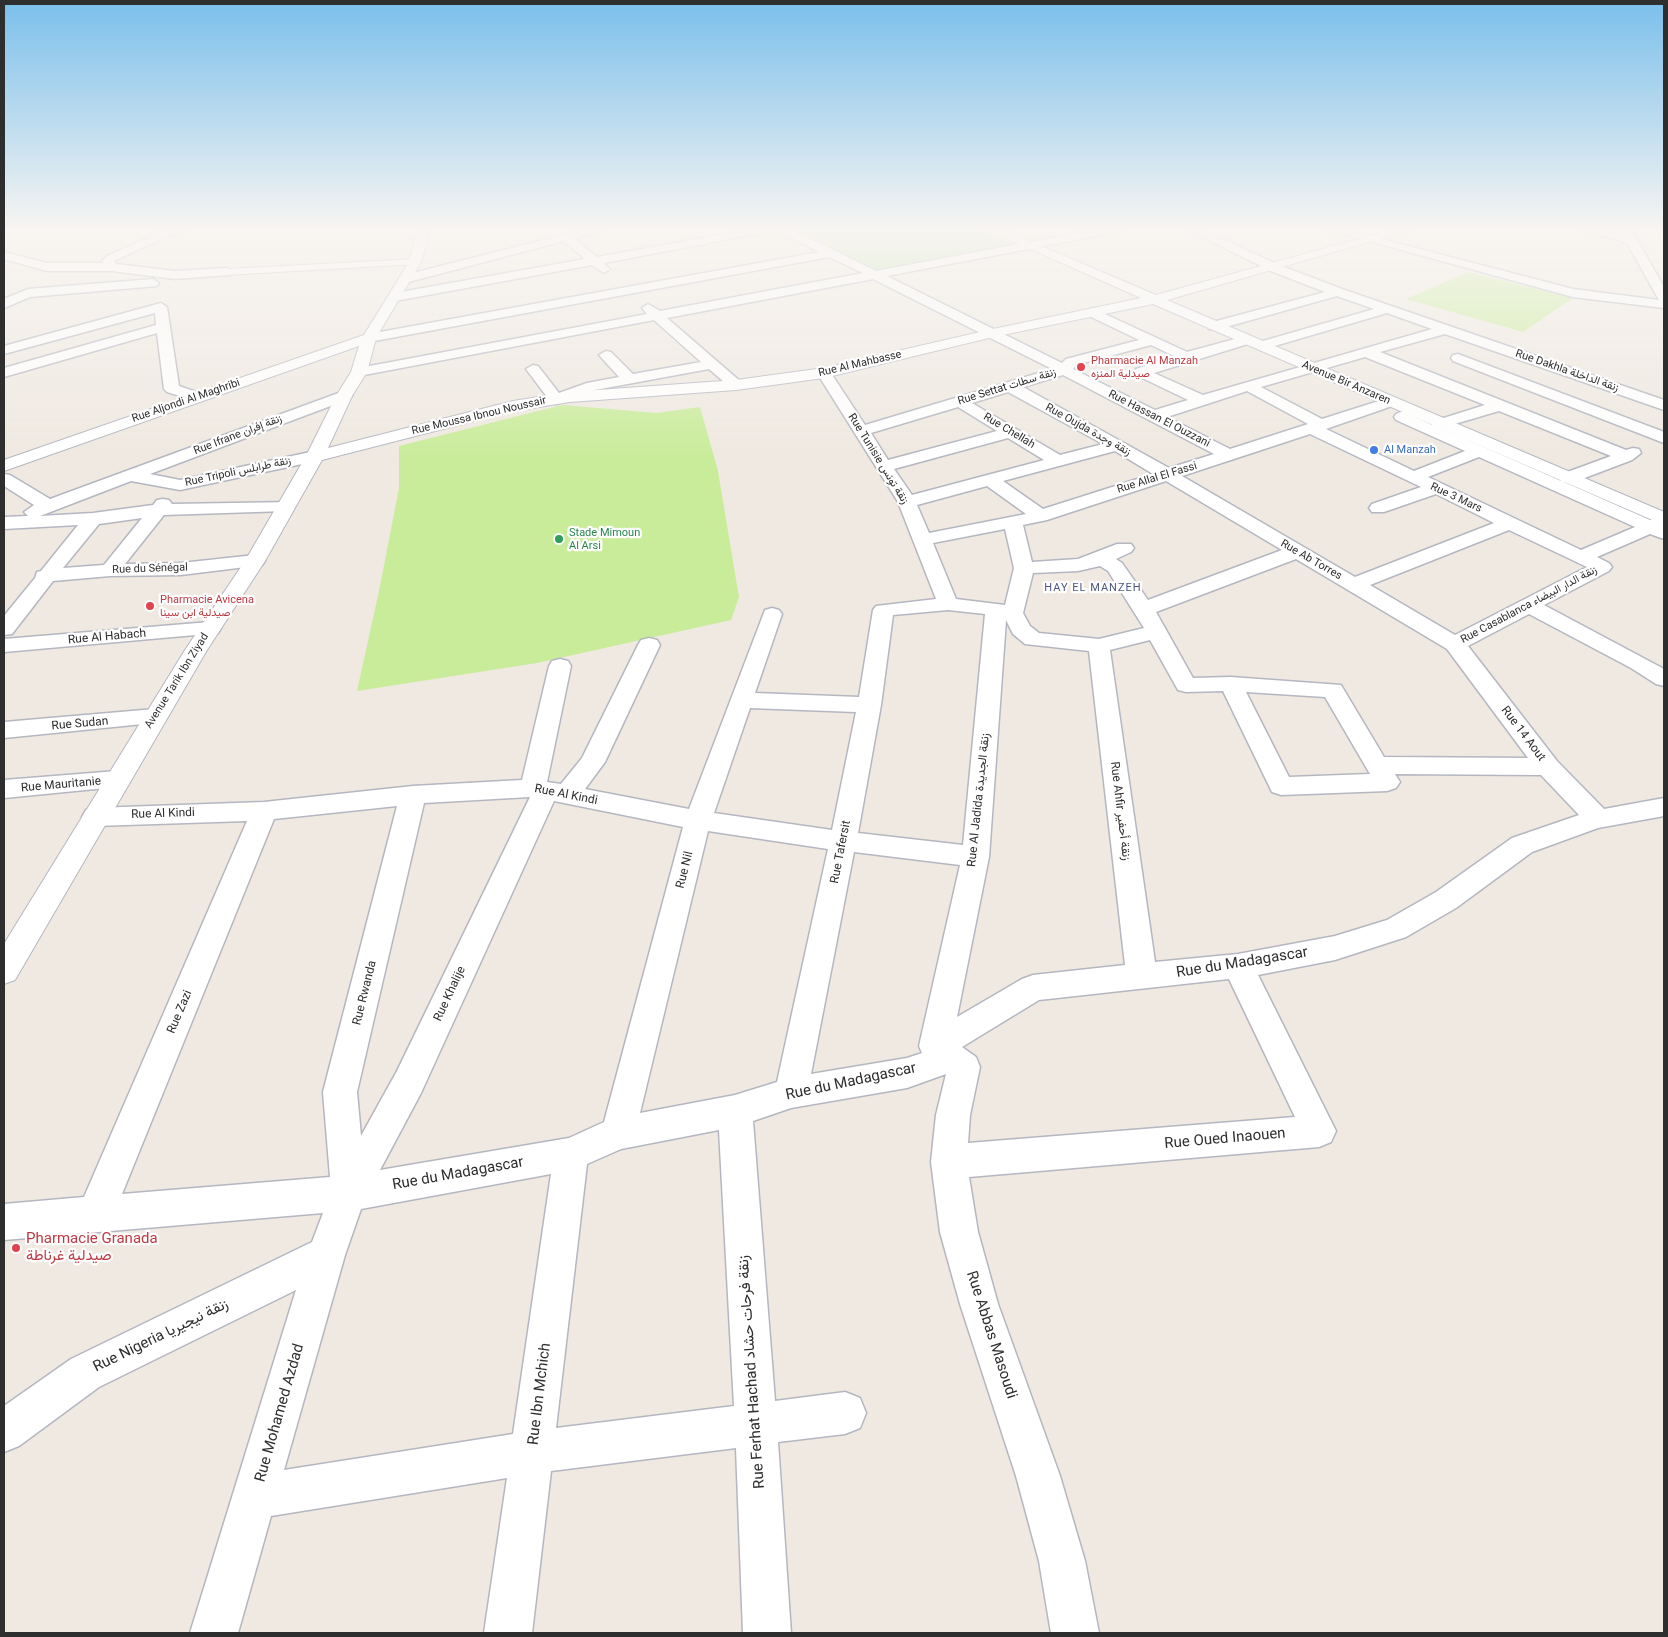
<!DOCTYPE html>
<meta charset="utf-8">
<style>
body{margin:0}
#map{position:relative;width:1668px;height:1637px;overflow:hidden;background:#efe9e1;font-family:Roboto,sans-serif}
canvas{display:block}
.frame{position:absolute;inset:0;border:5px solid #2e2e2e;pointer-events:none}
</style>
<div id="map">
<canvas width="1668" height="1637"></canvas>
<div class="frame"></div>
</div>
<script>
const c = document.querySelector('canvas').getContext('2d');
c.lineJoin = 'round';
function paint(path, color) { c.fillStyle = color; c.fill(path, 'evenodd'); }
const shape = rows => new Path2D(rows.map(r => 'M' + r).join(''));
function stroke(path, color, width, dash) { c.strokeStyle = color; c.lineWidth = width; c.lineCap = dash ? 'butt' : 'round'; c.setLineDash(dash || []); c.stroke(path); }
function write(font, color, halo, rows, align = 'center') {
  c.font = font + ' Roboto,Vazirmatn,sans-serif'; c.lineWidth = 4.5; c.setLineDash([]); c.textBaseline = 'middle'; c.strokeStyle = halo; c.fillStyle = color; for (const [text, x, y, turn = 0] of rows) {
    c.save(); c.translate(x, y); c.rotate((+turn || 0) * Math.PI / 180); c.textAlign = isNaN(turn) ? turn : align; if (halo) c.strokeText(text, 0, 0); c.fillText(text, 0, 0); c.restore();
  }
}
paint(shape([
 [792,229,979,229,1016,245,881,274]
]), '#b6e59e');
paint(shape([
 [1468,272,1573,298,1523,332,1406,299],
 [562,405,657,413,700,407,718,471,739,597,731,620,537,663,357,691,379,591,399,488,399,446]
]), '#c9ec9a');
const pedestrian = shape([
 [415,259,418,260,418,264,226,275,222,272,226,269,415,259]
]);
const minor = shape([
 [169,229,184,229,114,261,116,264,175,271,226,268,232,272,230,275,175,279,112,271,47,271,4,259,4,252,47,263,104,263,102,261,107,256,169,229],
 [586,229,605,229,575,239,597,257,753,229,791,229,876,271,1099,229,1122,229,1117,232,887,276,1062,363,1066,359,1139,340,1087,315,1085,312,1092,308,1187,352,1246,336,1251,337,1253,340,1251,343,1154,373,1203,395,1432,329,1387,313,1261,350,1254,346,1256,343,1374,309,1337,296,1219,329,1209,329,1207,326,1209,323,1325,292,1271,271,1186,229,1200,229,1279,265,1342,289,1664,400,1664,410,1445,334,1380,352,1626,450,1633,448,1639,449,1641,453,1632,460,1574,482,1564,482,1650,520,1659,517,1664,519,1664,539,1650,534,1597,557,1609,563,1612,567,1609,571,1544,605,1664,669,1664,686,1656,684,1631,668,1529,614,1468,646,1557,761,1604,809,1664,798,1664,816,1598,828,1532,852,1456,908,1406,937,1335,960,1258,975,1336,1131,1331,1142,1319,1147,969,1177,978,1232,998,1304,1060,1476,1085,1561,1099,1633,1051,1633,1039,1561,1016,1476,960,1304,940,1232,931,1162,936,1115,946,1074,907,1088,791,1108,753,1121,775,1401,845,1392,860,1398,866,1413,860,1428,845,1434,778,1442,791,1633,743,1633,736,1448,551,1471,532,1633,484,1633,507,1478,271,1516,238,1633,190,1633,296,1290,99,1387,19,1446,4,1452,4,1406,71,1359,312,1242,323,1213,4,1240,4,1204,84,1197,247,821,95,826,86,824,82,817,86,810,95,808,264,802,413,786,522,780,549,666,552,661,560,659,568,661,571,666,547,782,561,784,582,758,638,645,641,640,649,638,657,640,660,645,605,762,585,789,689,809,765,610,772,608,779,610,782,614,755,693,859,697,873,610,876,606,936,599,898,502,817,373,819,370,829,370,865,425,1052,369,873,279,667,318,741,382,743,385,736,389,731,388,709,369,595,390,556,404,551,402,526,369,533,365,538,366,559,393,587,383,619,377,599,355,606,351,611,352,633,374,701,362,654,320,359,376,352,372,359,368,647,314,642,308,648,304,660,311,863,273,829,257,369,342,362,338,369,334,819,252,777,230,604,263,610,269,604,273,592,265,395,301,389,297,395,293,585,259,564,241,405,283,399,279,401,276,586,229],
 [1151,345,1174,356,1136,369,1134,372,1136,375,1188,400,1155,410,1073,369,1076,365,1151,345],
 [1365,357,1485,405,1434,421,1432,425,1415,417,1420,412,1412,407,1396,414,1394,417,1396,420,1465,451,1414,471,1326,429,1395,405,1398,402,1395,399,1385,399,1322,419,1261,387,1365,357],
 [1063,375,1147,419,1214,454,1169,468,1023,387,1063,375],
 [1247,391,1308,424,1230,449,1167,417,1247,391],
 [1008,392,1103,444,1060,455,972,403,1008,392],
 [958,407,997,431,888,460,871,433,958,407],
 [1499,411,1611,456,1562,474,1559,478,1561,481,1441,428,1499,411],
 [1310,434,1421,487,1372,504,1369,508,1372,512,1384,512,1436,494,1494,523,1355,577,1182,476,1310,434],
 [1008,438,1044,460,912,495,894,469,1008,438],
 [1115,451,1153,474,1043,509,1003,481,1115,451],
 [1479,457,1635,527,1581,550,1428,477,1479,457],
 [1166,481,1282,550,1148,600,1122,563,1116,559,1131,552,1134,548,1131,544,1117,544,1078,559,1032,562,1023,525,1047,520,1166,481],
 [987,486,1026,514,929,533,917,505,987,486],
 [1005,529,1014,568,1005,605,956,599,933,543,1005,529],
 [1509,530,1587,567,1455,635,1370,585,1509,530],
 [1296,559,1447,649,1528,758,1384,757,1341,685,1231,677,1193,678,1156,612,1296,559],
 [1100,566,1108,571,1144,628,1099,639,1039,633,1030,626,1023,613,1033,573,1078,571,1100,566],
 [948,610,985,614,963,845,858,833,881,705,893,615,948,610],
 [1006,620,1013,634,1025,644,1089,651,1125,965,1033,975,1022,979,957,1017,989,857,1006,620],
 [1150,640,1178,690,1186,692,1223,691,1272,792,1281,795,1387,791,1396,788,1400,782,1395,774,1541,775,1579,815,1512,838,1436,892,1387,920,1335,936,1238,954,1155,962,1110,650,1150,640],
 [1246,692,1325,697,1370,774,1289,777,1246,692],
 [750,708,856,712,832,830,714,813,750,708],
 [530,797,397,1071,361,1136,357,1092,424,803,530,797],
 [554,801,683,827,604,1122,569,1138,380,1170,421,1093,554,801],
 [397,806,323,1092,330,1177,122,1194,274,819,397,806],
 [708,831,828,849,777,1082,735,1095,640,1113,708,831],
 [854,852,960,865,919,1046,922,1053,907,1058,811,1074,854,852],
 [1229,979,1295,1117,968,1143,970,1115,980,1067,976,1057,962,1047,1039,1000,1229,979],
 [719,1130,734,1406,556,1428,587,1164,621,1149,719,1130],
 [551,1174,513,1434,284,1470,345,1255,361,1209,551,1174],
 [1325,229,1343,229,1573,289,1659,300,1627,243,1582,229,1600,229,1623,235,1620,229,1631,229,1664,287,1664,308,1573,297,1325,229],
 [153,279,159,283,157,286,30,297,4,308,4,299,28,289,153,279],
 [161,303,167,307,179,386,202,394,205,397,202,400,192,400,167,392,164,389,157,333,4,377,4,368,156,325,155,313,4,354,4,346,161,303],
 [1458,354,1664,432,1664,443,1453,361,1451,358,1453,355,1458,354],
 [344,391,349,393,352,396,349,399,150,474,180,480,315,451,321,452,323,456,321,460,180,490,131,481,40,516,93,513,153,505,157,500,163,499,169,500,172,504,292,502,295,506,292,510,286,511,164,515,125,564,181,563,255,555,262,557,265,561,262,565,181,575,110,576,53,581,12,634,4,635,4,616,35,578,37,572,41,571,78,525,4,529,4,517,28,516,24,512,34,505,4,486,4,474,10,475,50,499,344,391],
 [142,518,104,565,63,568,99,524,142,518],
 [210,622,218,623,221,628,218,633,4,652,4,639,210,622],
 [155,709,163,712,167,717,163,722,4,738,4,722,155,709],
 [117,771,126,774,130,780,126,786,4,798,4,780,117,771]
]);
const tertiary = shape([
 [418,229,430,229,421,262,376,338,367,372,352,396,328,448,513,401,570,392,736,380,824,368,993,329,1141,298,985,229,1001,229,1156,295,1395,229,1414,229,1167,300,1664,512,1664,525,1153,304,993,337,824,378,736,390,570,402,513,411,322,460,265,561,207,650,15,980,4,984,4,944,185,650,245,561,306,456,336,396,351,372,359,346,4,471,4,460,364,335,409,262,418,229]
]);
stroke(pedestrian, '#b4b7c1', 2);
stroke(minor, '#b4b7c1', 3);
stroke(tertiary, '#b4b7c1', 2);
paint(pedestrian, '#fff');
paint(minor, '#fff');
paint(tertiary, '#fff');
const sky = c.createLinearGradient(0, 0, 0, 458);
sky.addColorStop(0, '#7abfeb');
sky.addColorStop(0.5, '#f8f5f2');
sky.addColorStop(1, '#f8f5f200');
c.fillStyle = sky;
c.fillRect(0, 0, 1668, 458);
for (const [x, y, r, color] of [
 [1081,367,5,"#e0444e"],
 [1374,450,5,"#3f7fe0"],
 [559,539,5,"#2e9e5b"],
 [150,606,5,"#e0444e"],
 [16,1248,5,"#e0444e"]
]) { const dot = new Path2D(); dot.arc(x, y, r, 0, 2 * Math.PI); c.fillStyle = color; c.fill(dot); stroke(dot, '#fff', 2); }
write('11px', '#be3a42', '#fff', [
 ["Pharmacie Al Manzah",1091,361],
 ["صيدلية المنزه",1091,374],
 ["Pharmacie Avicena",160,600],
 ["صيدلية ابن سينا",160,613]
], 'left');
write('11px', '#2e2e2e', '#fff', [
 ["Rue Al Mahbasse",860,364,-13],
 ["Rue Dakhla زنقة الداخلة",1567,371,19],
 ["Avenue Bir Anzaren",1346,383,23],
 ["Rue Settat زنقة سطات",1007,387,-17],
 ["Rue Aljondi Al Maghribi",186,401,-19],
 ["Rue Moussa Ibnou Noussair",479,416,-13],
 ["Rue Hassan El Ouzzani",1159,419,27],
 ["Rue Oujda زنقة وجدة",1088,430,29],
 ["Rue Chellah",1009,431,31],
 ["Rue Ifrane زنقة إفران",238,435,-21],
 ["Rue Tunisie زنقة تونس",878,459,58],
 ["Rue Tripoli زنقة طرابلس",238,472,-12],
 ["Rue Allal El Fassi",1157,478,-17],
 ["Rue 3 Mars",1456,498,25],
 ["Rue Ab Torres",1311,560,30],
 ["Rue du Sénégal",150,569,-2],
 ["Rue Casablanca زنقة الدار البيضاء",1529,605,-28],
 ["Avenue Tarik Ibn Ziyad",177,681,-58]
]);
write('11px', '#366cbe', '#fff', [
 ["Al Manzah",1384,450]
], 'left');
write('11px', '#27864d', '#fff', [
 ["Stade Mimoun",569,533],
 ["Al Arsi",569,546]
], 'left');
c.letterSpacing = '1px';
write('11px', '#4d5680', '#fff', [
 ["HAY EL MANZEH",1093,588]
]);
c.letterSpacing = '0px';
write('12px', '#2e2e2e', '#fff', [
 ["Rue Al Habach",107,637,-5],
 ["Rue Sudan",80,724,-5],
 ["Rue 14 Aout",1523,734,53],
 ["Rue Mauritanie",61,785,-5],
 ["Rue Al Kindi",566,795,11],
 ["Rue Al Jadida زنقة الجديدة",979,800,-84],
 ["Rue Ahfir زنقة أحفير",1120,811,83],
 ["Rue Al Kindi",163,814,-2],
 ["Rue Tafersit",841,852,-79],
 ["Rue Nil",685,870,-76],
 ["Rue Rwanda",365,993,-76],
 ["Rue Khalije",450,994,-65],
 ["Rue Zazi",180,1012,-67]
]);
write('15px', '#2e2e2e', '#fff', [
 ["Rue du Madagascar",1242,963,-9],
 ["Rue du Madagascar",851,1082,-12],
 ["Rue Oued Inaouen",1225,1139,-5],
 ["Rue du Madagascar",458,1174,-10],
 ["Rue Abbas Masoudi",991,1335,72],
 ["Rue Nigeria زنقة نيجيريا",161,1336,-26],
 ["Rue Ferhat Hachad زنقة فرحات حشاد",752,1372,-94],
 ["Rue Ibn Mchich",540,1394,-83],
 ["Rue Mohamed Azdad",280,1413,-74]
]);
write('15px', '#be3a42', '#fff', [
 ["Pharmacie Granada",26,1239],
 ["صيدلية غرناطة",26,1256]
], 'left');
</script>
